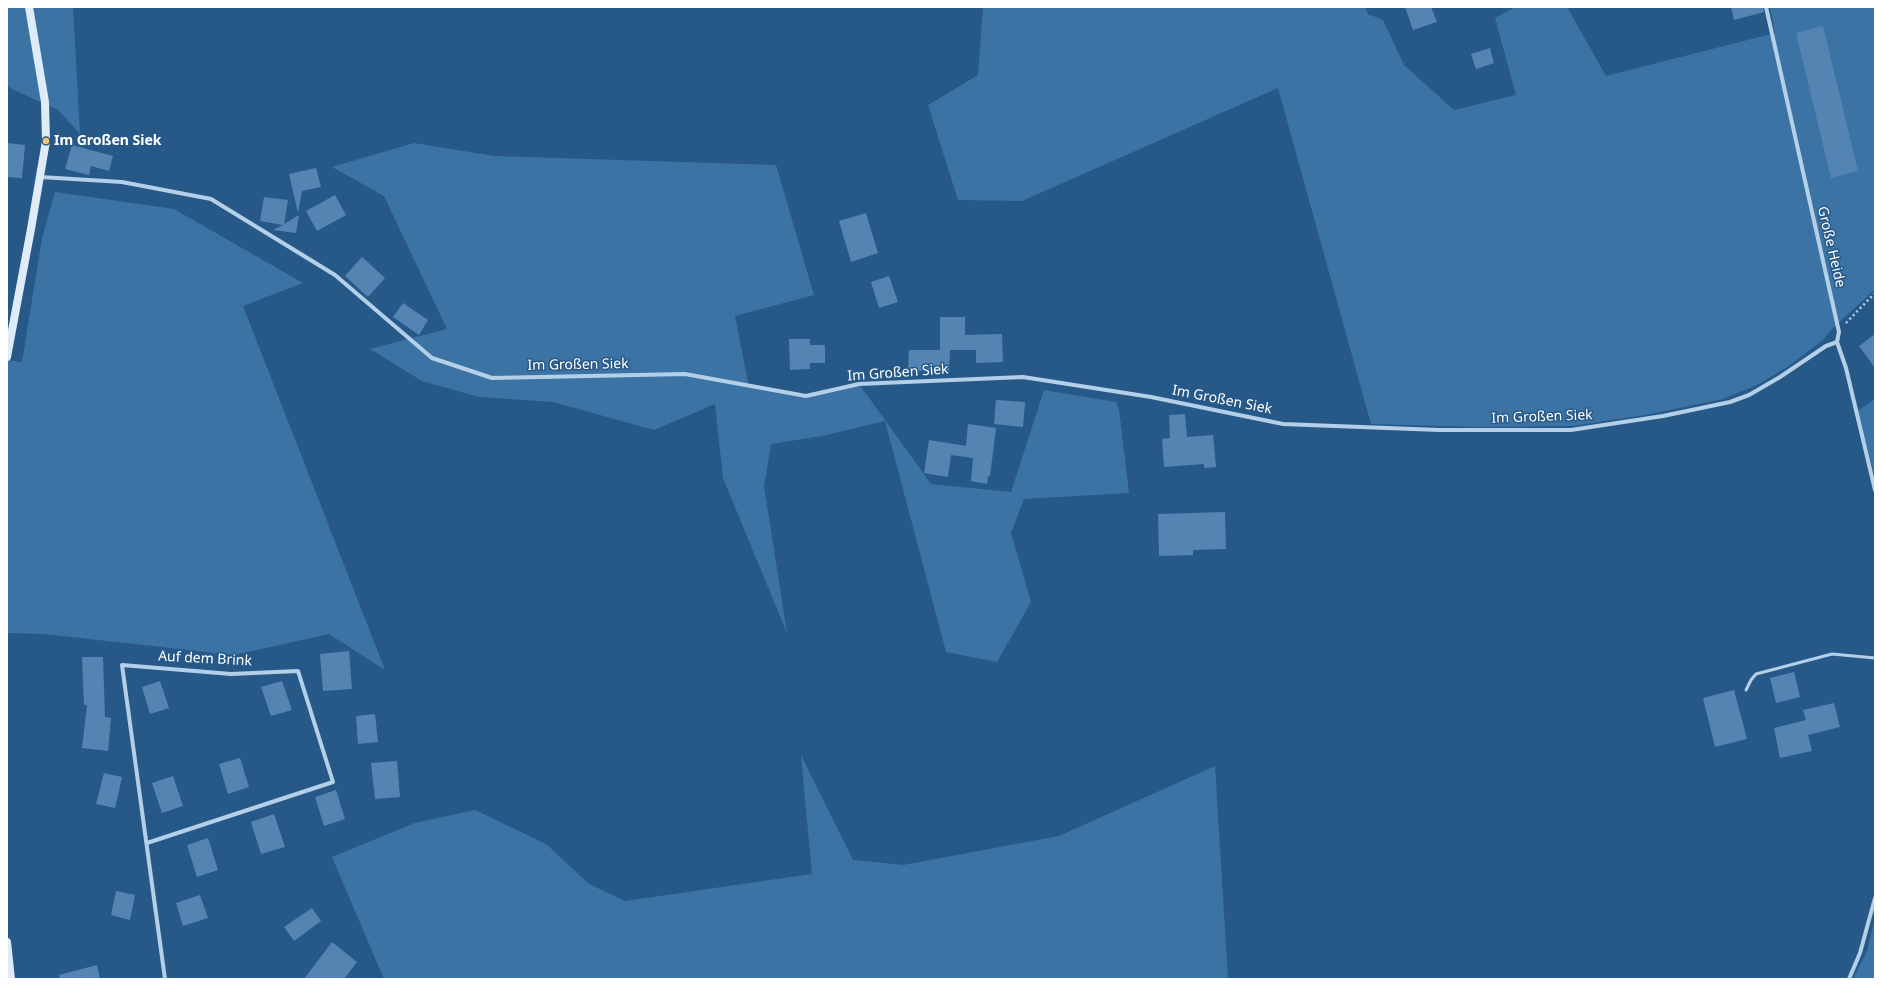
<!DOCTYPE html>
<meta charset="utf-8">
<style>
body{margin:0}
#map{position:relative;width:1882px;height:986px;overflow:hidden;background:#275988;font-family:"Noto Sans",sans-serif}
canvas{display:block}
.frame{position:absolute;inset:0;border:8px solid #fff;pointer-events:none}
</style>
<div id="map">
<canvas width="1882" height="986"></canvas>
<div class="frame"></div>
</div>
<script>
const c = document.querySelector('canvas').getContext('2d');
c.lineJoin = 'round';
function paint(path, color) { c.fillStyle = color; c.fill(path, 'evenodd'); }
const shape = rows => new Path2D(rows.map(r => 'M' + r).join(''));
function stroke(path, color, width, dash) { c.strokeStyle = color; c.lineWidth = width; c.lineCap = dash ? 'butt' : 'round'; c.setLineDash(dash || []); c.stroke(path); }
function write(font, color, halo, rows, align = 'center') {
  c.font = font + ' "Noto Sans",sans-serif'; c.lineWidth = 3; c.setLineDash([]); c.textBaseline = 'middle'; c.strokeStyle = halo; c.fillStyle = color; for (const [text, x, y, turn = 0] of rows) {
    c.save(); c.translate(x, y); c.rotate((+turn || 0) * Math.PI / 180); c.textAlign = isNaN(turn) ? turn : align; if (halo) c.strokeText(text, 0, 0); c.fillText(text, 0, 0); c.restore();
  }
}
paint(shape([
 [7,7,73,7,80,134,58,110,12,89,7,85],
 [983,7,1365,7,1368,14,1383,20,1404,65,1454,110,1516,95,1495,18,1516,7,1567,7,1606,76,1775,33,1770,7,1875,7,1875,289,1830,331,1823,340,1786,368,1757,385,1723,399,1645,415,1572,426,1480,427,1371,424,1278,88,1022,201,958,200,928,105,978,75],
 [414,143,494,156,776,165,814,295,735,316,749,387,806,396,859,384,931,484,1011,492,1044,390,1116,402,1119,409,1129,493,1024,499,1011,533,1031,602,997,662,946,652,885,421,822,436,771,444,764,486,787,633,723,478,715,404,654,430,553,402,479,397,422,381,370,349,447,329,384,196,332,167],
 [55,192,174,209,303,283,243,306,385,670,329,634,234,655,44,634,7,633,7,360,22,362,42,238],
 [1875,399,1875,477,1857,411],
 [801,755,853,860,903,865,1059,836,1215,766,1228,979,384,979,332,857,415,823,475,810,546,844,589,884,625,901,812,874],
 [1875,919,1875,979,1853,979,1867,951]
]), '#3c73a5');
paint(shape([
 [1405,7,1431,7,1437,22,1413,30],
 [1731,7,1763,7,1764,12,1734,20],
 [1823,26,1858,171,1831,178,1796,33],
 [1490,48,1494,63,1476,69,1471,54],
 [7,143,25,145,22,178,7,177],
 [72,145,113,156,109,171,91,166,89,175,65,169],
 [316,168,321,187,302,191,298,213,289,174],
 [335,195,346,215,317,231,306,211],
 [264,197,288,200,284,224,299,215,296,233,273,230,283,225,260,221],
 [866,213,878,253,851,262,839,221],
 [362,257,385,278,368,297,345,276],
 [889,276,898,302,879,308,871,282],
 [403,303,428,320,419,335,393,317],
 [940,317,965,317,965,335,1002,334,1003,362,976,363,976,350,950,350,949,371,908,371,909,350,940,350],
 [1875,334,1875,368,1859,346],
 [789,339,810,339,810,345,825,345,825,363,810,363,810,369,790,370],
 [996,400,1025,402,1023,427,994,424],
 [1185,414,1187,437,1213,435,1216,467,1204,468,1204,464,1164,467,1162,439,1170,438,1169,415],
 [968,424,996,428,990,476,988,476,987,484,971,481,973,458,951,455,948,477,924,473,929,440,966,446],
 [1225,512,1226,549,1193,550,1193,555,1159,556,1158,514],
 [349,651,352,689,323,691,320,654],
 [82,657,103,657,105,717,111,718,108,751,82,748,87,705,84,705],
 [1794,672,1800,697,1776,703,1770,678],
 [160,681,169,708,150,714,142,687],
 [282,681,292,710,271,716,261,687],
 [1734,690,1747,739,1715,747,1703,698],
 [1834,703,1840,727,1808,735,1812,751,1780,758,1774,728,1806,720,1803,710],
 [375,714,378,742,358,744,356,716],
 [240,758,249,787,228,794,219,764],
 [397,761,400,797,375,799,371,763],
 [104,773,122,777,115,808,96,804],
 [173,776,183,806,162,813,152,783],
 [336,790,345,819,324,826,315,797],
 [274,814,285,847,261,854,251,822],
 [208,838,218,870,197,877,187,845],
 [116,891,135,895,130,920,111,915],
 [200,895,208,918,183,926,176,903],
 [312,908,321,921,294,941,284,927],
 [332,942,357,962,344,979,304,979],
 [97,965,100,979,60,979,59,975]
]), '#5485b2');
stroke(shape([
 [1846,323,1875,293]
]), '#b4d0e9', 2.5, [2, 3]);
stroke(shape([
 [1746,690,1751,680,1756,674,1832,654,1875,658]
]), '#b4d0e9', 3);
stroke(shape([
 [1766,7,1839,332,1837,342,1846,368,1875,490],
 [40,177,122,182,211,199,335,275,432,358,492,378,685,374,806,396,859,384,1023,377,1151,397,1283,424,1439,430,1571,430,1663,416,1730,402,1749,395,1780,377,1826,346,1837,342],
 [147,843,333,782,298,671,231,674,122,665,165,979],
 [1849,979,1860,953,1875,898]
]), '#b4d0e9', 4);
stroke(shape([
 [7,357,31,229,46,141,45,102,29,7],
 [7,942,11,979]
]), '#deebf8', 8);
for (const [x, y, r, color] of [
 [46,141,4,"#f1c57a"]
]) { const dot = new Path2D(); dot.arc(x, y, r, 0, 2 * Math.PI); c.fillStyle = color; c.fill(dot); stroke(dot, '#275988', 1.5); }
write('bold 14px', '#fff', '#275988', [
 ["Im Großen Siek",54,141]
], 'left');
write('14px', '#fff', '#275988', [
 ["Große Heide",1831,247,77],
 ["Im Großen Siek",578,365,-1],
 ["Im Großen Siek",898,373,-4],
 ["Im Großen Siek",1222,400,11],
 ["Im Großen Siek",1542,417,-2],
 ["Auf dem Brink",205,659,3]
]);
</script>
